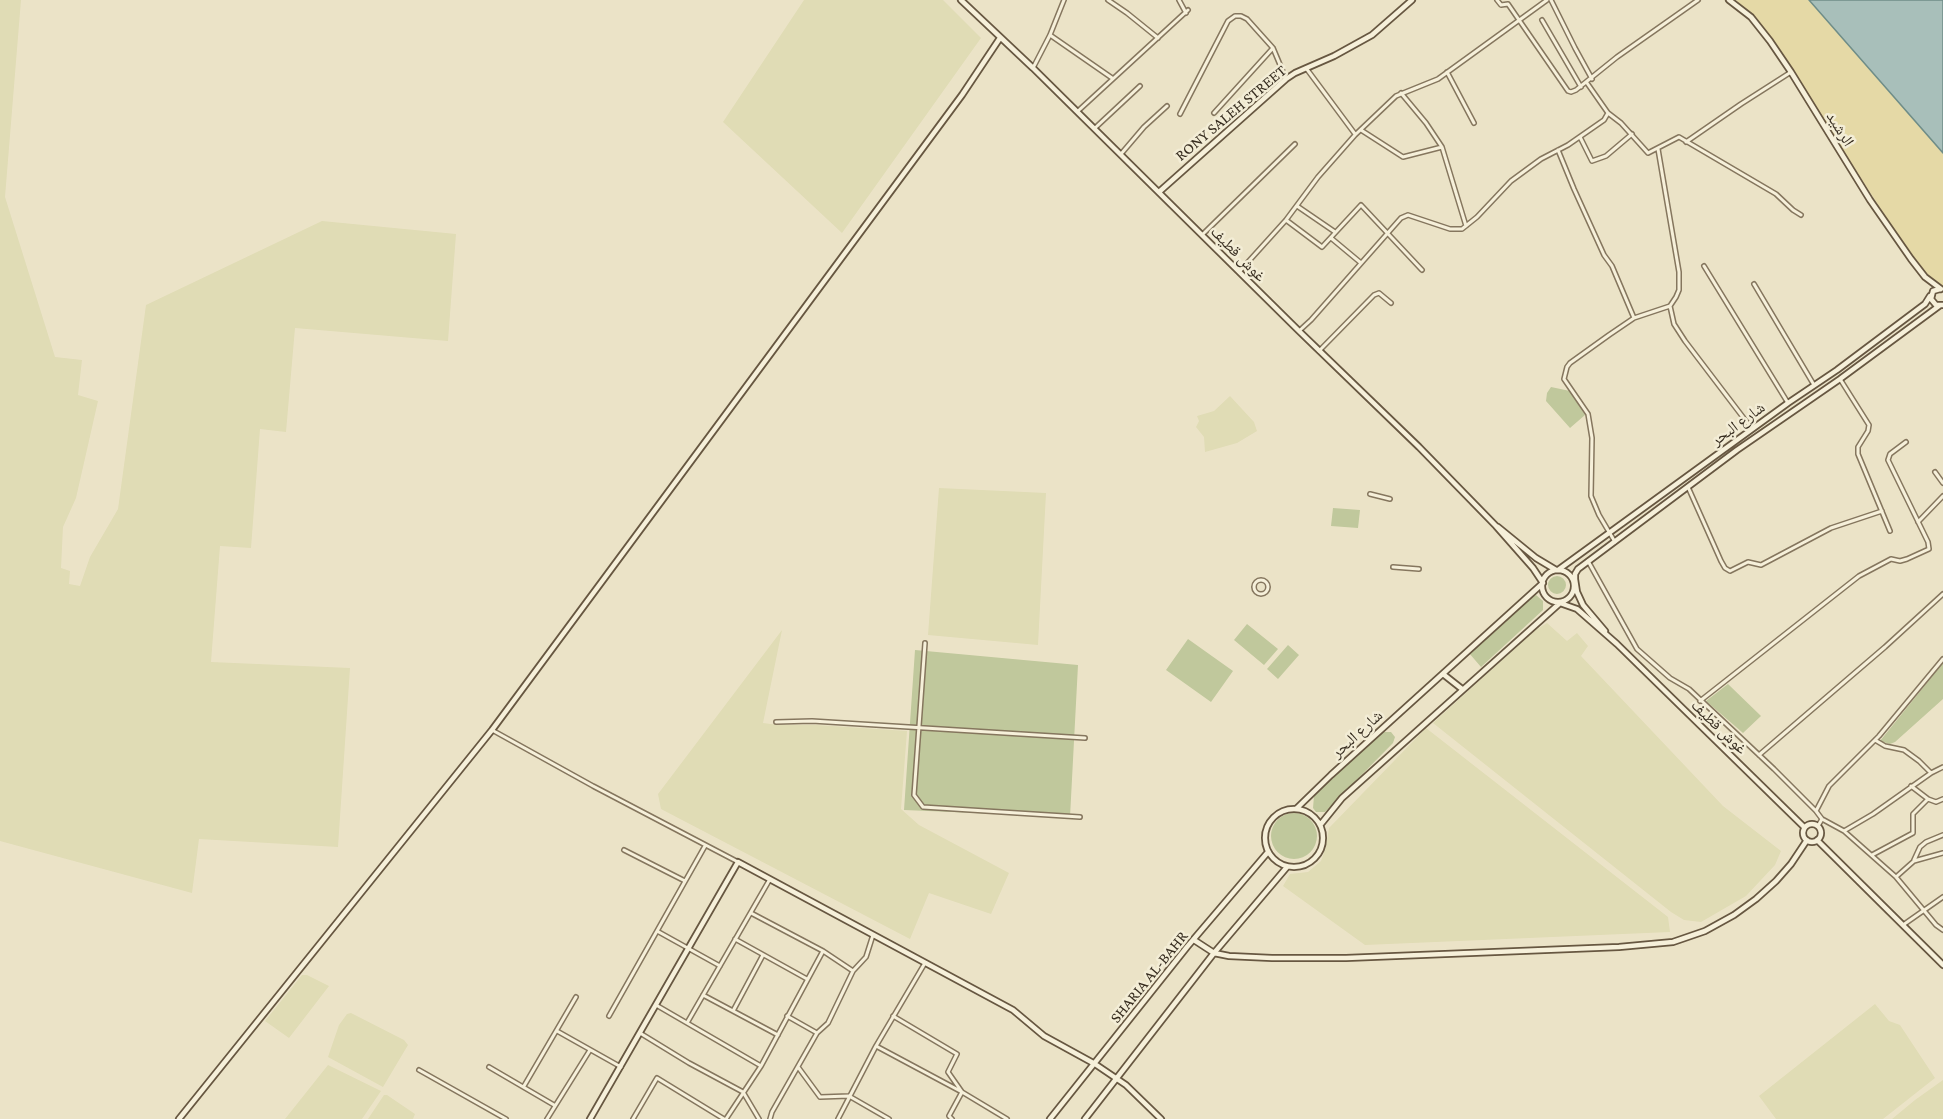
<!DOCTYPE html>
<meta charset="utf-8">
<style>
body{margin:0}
canvas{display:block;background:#ebe3c7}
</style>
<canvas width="1943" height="1119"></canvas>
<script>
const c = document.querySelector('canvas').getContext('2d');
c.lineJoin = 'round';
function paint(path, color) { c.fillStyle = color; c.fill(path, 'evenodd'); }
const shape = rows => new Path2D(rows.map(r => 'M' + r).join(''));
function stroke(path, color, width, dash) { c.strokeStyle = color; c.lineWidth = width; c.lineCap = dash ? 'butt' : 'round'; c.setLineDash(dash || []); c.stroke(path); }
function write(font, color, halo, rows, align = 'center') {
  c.font = font + ' "Crimson Pro","Noto Naskh Arabic",serif'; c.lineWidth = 5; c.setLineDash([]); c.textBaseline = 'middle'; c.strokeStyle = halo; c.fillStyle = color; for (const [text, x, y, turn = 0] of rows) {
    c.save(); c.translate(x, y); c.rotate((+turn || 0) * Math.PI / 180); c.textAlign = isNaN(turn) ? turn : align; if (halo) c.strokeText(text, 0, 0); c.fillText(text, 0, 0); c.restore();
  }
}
paint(shape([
 [0,0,21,0,5,197,55,357,82,360,78,395,98,401,76,498,63,527,61,568,70,571,69,584,80,586,90,557,118,509,146,305,322,221,456,234,448,341,295,328,286,432,260,429,251,548,220,546,211,662,350,668,338,847,199,839,192,893,0,841],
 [804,0,943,0,981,38,842,233,723,122],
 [1230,396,1254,422,1257,431,1237,443,1205,452,1204,437,1196,427,1199,421,1197,416,1214,411],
 [939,488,1046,493,1038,645,928,635],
 [1547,623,1567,641,1577,633,1588,646,1581,656,1723,806,1781,851,1775,865,1746,896,1701,922,1684,920,1671,912,1433,723,1534,631],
 [782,630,763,723,778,725,817,725,907,731,901,809,919,825,1009,873,991,914,929,893,910,939,661,809,658,794],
 [1426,728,1668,917,1670,932,1365,945,1283,886,1290,874,1308,872,1321,861,1326,847,1329,828],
 [302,975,307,975,329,986,289,1038,265,1021],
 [1875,1004,1889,1021,1900,1025,1935,1078,1883,1119,1776,1119,1759,1096],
 [351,1013,404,1040,408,1045,383,1087,328,1057,339,1025,347,1014],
 [328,1065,381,1091,362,1119,285,1119],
 [1943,1080,1943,1119,1892,1119,1915,1100],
 [384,1095,387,1095,415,1114,413,1119,368,1119]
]), '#e0dcb5');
paint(shape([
 [1551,387,1570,391,1585,415,1570,428,1546,401,1547,393],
 [1333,508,1360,510,1358,528,1331,526],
 '1548 585a9 9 0 1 1 18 0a9 9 0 1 1-18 0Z',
 [1536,595,1543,601,1543,610,1481,667,1469,653,1528,599],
 [1247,624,1278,649,1264,665,1234,640],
 [1188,639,1233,671,1211,702,1166,670],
 [1288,645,1299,655,1278,679,1267,669],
 [915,650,1078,665,1070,817,904,810],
 [1943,663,1943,699,1895,742,1890,744,1880,741],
 [1728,684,1761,716,1743,733,1706,701],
 [1383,732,1391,732,1395,737,1393,743,1325,812,1316,812,1313,808,1314,796,1328,781],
 '1271 836a23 23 0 1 1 46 0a23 23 0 1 1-46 0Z'
]), '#c0c89c');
paint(shape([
 [1736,0,1840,0,1943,136,1943,288,1923,270,1893,228,1769,35]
]), '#e5d9a6');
const water = shape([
 [1809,0,1943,0,1943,153,1809,0]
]);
paint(water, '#a8bfba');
stroke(water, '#6f8d88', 1.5);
const street = shape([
 [1108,0,1127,13,1158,38],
 [1179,0,1186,13],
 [1497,0,1501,5,1508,4,1568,91,1571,92,1576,90,1617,57,1698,0],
 [1551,0,1575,48,1592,79],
 [1542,20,1581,87],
 [1050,35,1112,78],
 [1033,68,1050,35,1064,0],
 [1306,68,1355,134],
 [1447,72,1474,123],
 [1587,83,1608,113,1621,123,1648,153,1679,137,1776,194,1793,210,1801,215],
 [1401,93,1426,123,1442,147,1466,226],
 [1078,111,1188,10],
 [1214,113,1273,48],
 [1180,114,1228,21,1235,16,1241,16,1247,19,1273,48,1286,79],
 [1095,128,1140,86],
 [1361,130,1403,157,1442,147],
 [1580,137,1592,161,1606,156,1632,134],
 [1686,142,1741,104,1791,72],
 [1558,150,1574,189,1604,255,1612,266,1634,318],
 [1121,154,1144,127,1167,106],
 [1297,206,1335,232],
 [1286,220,1322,247,1361,205,1422,270],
 [1202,235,1295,144],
 [1331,238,1361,263],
 [1704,266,1788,403],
 [1239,272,1286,220,1318,177,1355,135,1396,96,1438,79,1547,0],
 [1754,284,1814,385],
 [1670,306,1674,324,1685,341,1752,429],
 [1299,331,1311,320,1401,218,1408,215,1450,229,1462,229,1477,217,1511,181,1541,159,1568,145,1604,120,1608,113],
 [1319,351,1374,295,1379,293,1391,303],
 [1840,379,1869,425,1868,431,1858,447,1858,454,1890,531],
 [1935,472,1943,483],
 [1688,487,1721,561,1725,568,1730,571,1748,562,1761,565,1831,528,1882,511],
 [1370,494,1390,499],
 [1918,522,1943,496],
 [1615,542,1599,515,1591,496,1592,438,1588,414,1564,379,1567,367,1570,363,1609,335,1634,318,1670,306,1676,297,1679,290,1679,272,1658,149],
 [1588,561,1637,649,1670,678,1689,689,1774,769,1816,811,1822,819,1844,831,1896,877,1936,925,1943,930],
 [1393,567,1419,569],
 '1254 587a7 7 0 1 1 14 0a7 7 0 1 1-14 0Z',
 [925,643,914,795,923,807,1080,817],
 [1700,701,1859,576,1891,559,1900,561,1907,559,1929,549,1928,542,1888,460,1890,454,1906,442],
 [776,722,812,721,1085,738],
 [492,730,593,786,738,862],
 [1875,740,1885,746,1904,750,1919,761,1931,773],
 [1759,755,1885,647,1943,594],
 [1911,786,1928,799],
 [1816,811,1829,786,1879,736,1943,659],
 [1818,826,1822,819],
 [1844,831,1873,814,1931,773,1943,767],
 [624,850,685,881],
 [1872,855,1913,833,1913,814,1928,799,1936,802,1943,799],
 [1914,860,1920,847,1926,842,1943,835],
 [1896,877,1914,861,1943,853],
 [751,913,823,951,853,971],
 [1903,925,1943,897],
 [657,931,720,966],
 [735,939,807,979],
 [703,995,778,1035],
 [656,1005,761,1066],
 [733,1011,763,955],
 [609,1016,705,846],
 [787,1016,817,1033],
 [893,1016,957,1054,948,1072,962,1092,949,1116,952,1119],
 [687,1023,770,879],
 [557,1031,621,1067],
 [640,1033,689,1063,743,1092,759,1119],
 [876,1046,962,1092,1007,1119],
 [489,1067,554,1105],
 [798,1067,820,1097,849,1096,889,1119],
 [419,1070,506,1119],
 [524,1086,576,997],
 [547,1119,590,1050],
 [633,1119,657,1078,724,1119],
 [726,1119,761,1066,823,951],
 [770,1119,772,1112,817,1033,828,1023,853,971,866,957,873,935],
 [838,1119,876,1046,925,963]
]);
const secondary = shape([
 [961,0,1033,68,1299,331,1419,447,1496,526,1533,568,1543,583,1331,775,1296,809],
 [1729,0,1751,17,1770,41,1791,72,1870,200,1911,259,1925,277,1941,289],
 [1159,192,1286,79,1295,73,1334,56,1372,35,1412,0],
 [1940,289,1933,291,1931,299,1936,305,1943,305],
 [1498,527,1536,558,1556,570],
 [1558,570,1788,403,1837,370,1925,304,1930,296],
 '1542 586a16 16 0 1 1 32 0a16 16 0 1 1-32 0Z',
 [1605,631,1583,605,1577,592,1575,579,1575,574,1578,569,1737,450,1840,379,1939,306],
 [1443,674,1462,689],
 '1265 838a29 29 0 1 1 58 0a29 29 0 1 1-58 0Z',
 '1803 833a9 9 0 1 1 18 0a9 9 0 1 1-18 0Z',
 [1321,824,1342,798,1560,603,1577,609,1617,644,1804,827],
 [1817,840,1943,965],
 [1194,940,1214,953,1229,956,1272,958,1346,958,1619,947,1673,942,1705,931,1734,915,1756,899,1776,881,1791,864,1807,840],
 [179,1119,492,730,962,95,1000,38],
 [590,1119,738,862,1013,1010,1044,1036,1095,1064,1126,1085,1161,1119],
 [1050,1119,1187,947,1268,852],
 [1085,1119,1214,953,1287,867]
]);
stroke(street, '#85765e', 6);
stroke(secondary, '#675741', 8);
stroke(street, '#f6f0da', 3);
stroke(secondary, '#f6f0da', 4.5);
write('16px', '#372d20', '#f3edd6', [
 ["RONY SALEH STREET",1231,113,-40],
 ["الرشيد",1840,129,58],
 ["غوش قطيف",1238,254,45],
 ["شارع البحر",1738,424,-36],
 ["غوش قطيف",1719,727,44],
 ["شارع البحر",1357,734,-42],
 ["SHARIA AL-BAHR",1149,977,-51]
]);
</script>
